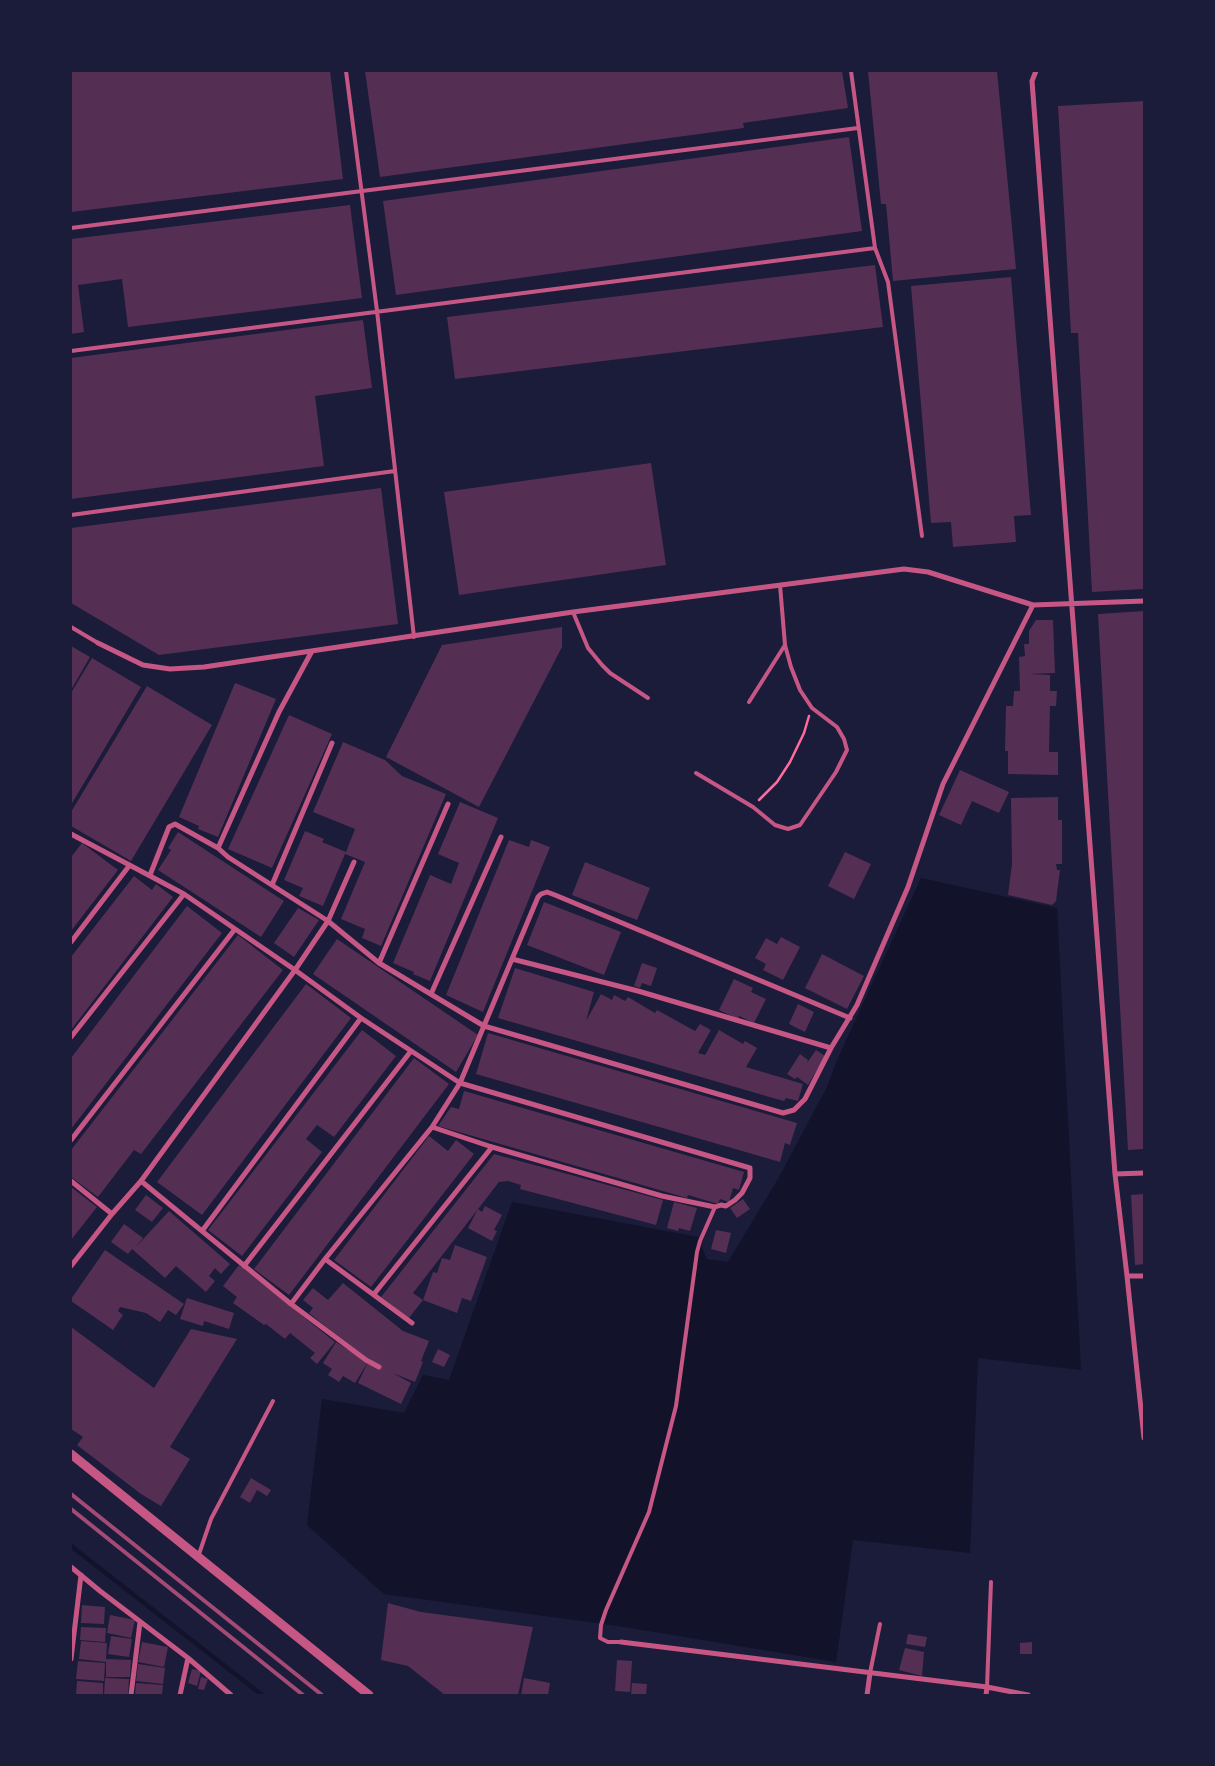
<!DOCTYPE html>
<style>
body{margin:0}
#map{position:relative;width:1215px;height:1766px;overflow:hidden;background:#1b1b3a;font-family:"Fira Sans Condensed",sans-serif}
canvas{display:block}
.frame{position:absolute;inset:0;border:72px solid #1b1b3a;pointer-events:none}
</style>
<div id="map">
<canvas width="1215" height="1766"></canvas>
<div class="frame"></div>
</div>
<script>
const c = document.querySelector('canvas').getContext('2d');
c.lineJoin = 'round';
function paint(path, color) { c.fillStyle = color; c.fill(path, 'evenodd'); }
const shape = rows => new Path2D(rows.map(r => 'M' + r).join(''));
function stroke(path, color, width, dash) { c.strokeStyle = color; c.lineWidth = width; c.lineCap = dash ? 'butt' : 'round'; c.setLineDash(dash || []); c.stroke(path); }
paint(shape([
 [921,878,1057,908,1081,1370,978,1358,970,1553,853,1540,836,1662,618,1626,384,1594,307,1525,322,1399,404,1413,423,1375,449,1380,512,1202,698,1237,707,1259,728,1262,778,1179,827,1087,837,1060]
]), '#12122b');
stroke(shape([
 [71,1546,262,1695]
]), '#12122b', 4.5);
paint(shape([
 [330,71,343,179,71,212,71,72],
 [365,71,842,71,848,108,743,123,744,128,380,177],
 [868,71,997,71,1016,269,893,281,886,204,881,204],
 [1144,101,1144,589,1092,592,1078,333,1071,333,1058,106],
 [849,137,862,231,396,295,383,201],
 [350,205,362,298,128,327,122,279,78,285,84,332,71,334,71,239],
 [875,265,883,327,455,379,447,317],
 [1011,277,1031,515,1014,516,1016,542,953,547,951,522,931,523,911,286],
 [363,320,372,388,315,396,324,466,71,499,71,358],
 [651,463,666,565,459,595,444,492],
 [381,488,398,624,159,655,71,603,71,528],
 [1144,611,1144,1149,1128,1150,1098,614],
 [1036,620,1053,620,1055,673,1029,674,1050,675,1050,691,1057,691,1056,706,1050,706,1049,752,1058,752,1058,775,1008,774,1008,751,1005,751,1006,706,1013,706,1014,691,1020,691,1019,657,1025,656,1024,644,1029,644,1029,631],
 [562,627,562,647,479,807,386,757,442,645],
 [71,646,90,657,71,690],
 [92,658,141,687,71,805,71,693],
 [235,683,276,699,218,837,198,829,199,826,179,817],
 [147,686,212,725,131,861,71,826,71,812],
 [289,715,332,734,272,868,228,849],
 [343,742,385,760,402,776,446,794,381,946,362,938,365,929,341,919,365,862,345,854,323,906,299,896,303,888,284,880,305,831,324,839,322,842,346,852,355,829,313,812],
 [960,770,1009,792,999,813,972,801,961,825,939,815],
 [1058,797,1058,820,1062,820,1062,864,1056,864,1057,870,1060,870,1056,901,1052,905,1008,895,1012,864,1011,798],
 [460,802,498,818,430,981,413,974,414,972,393,963,430,875,451,884,456,871,459,863,438,854],
 [178,832,284,901,261,937,158,870,171,850,168,848],
 [509,840,529,847,531,840,550,847,483,1012,446,995],
 [82,843,118,870,71,931,71,857],
 [845,852,871,864,854,899,828,886],
 [585,862,650,888,637,920,572,895],
 [134,876,152,890,156,884,173,897,71,1030,71,957],
 [544,902,621,932,604,975,527,945],
 [187,906,222,933,71,1129,71,1058],
 [298,908,319,920,294,957,274,943],
 [238,935,283,970,141,1154,134,1150,98,1197,71,1177,71,1150],
 [781,937,800,947,783,980,763,970,766,964,755,958,766,938,777,944],
 [337,939,478,1035,456,1072,313,974],
 [822,954,864,976,847,1009,805,988],
 [642,963,657,968,651,986,642,983,640,988,634,986],
 [515,968,594,992,586,1021,601,994,612,1000,614,995,625,1001,628,997,655,1013,657,1010,695,1031,700,1024,711,1030,698,1053,705,1055,719,1030,743,1044,745,1041,757,1048,746,1067,803,1084,798,1101,786,1098,784,1101,773,1098,498,1018],
 [734,979,753,988,751,992,766,999,754,1023,739,1016,738,1019,719,1010],
 [306,984,351,1018,202,1215,157,1182],
 [798,1004,814,1012,805,1032,789,1024],
 [362,1030,396,1056,334,1137,317,1125,309,1135,306,1139,322,1152,242,1256,208,1230],
 [488,1033,797,1123,790,1145,785,1143,780,1162,476,1074],
 [816,1050,825,1056,808,1085,797,1077,795,1079,787,1074,800,1054,808,1060,807,1063],
 [414,1058,449,1084,289,1295,254,1269],
 [464,1091,744,1172,739,1190,733,1188,729,1202,720,1199,718,1204,688,1195,687,1198,438,1126,451,1107,459,1109],
 [429,1136,448,1151,456,1140,474,1154,371,1287,334,1260],
 [494,1154,663,1200,656,1225,520,1189,521,1185,508,1181,499,1182,413,1293,423,1300,409,1318,381,1297],
 [71,1187,97,1207,71,1240],
 [1144,1194,1144,1264,1135,1265,1131,1195],
 [146,1195,163,1208,152,1222,135,1210],
 [743,1199,750,1209,737,1218,730,1208],
 [674,1202,697,1208,690,1231,679,1228,678,1231,667,1228],
 [485,1206,502,1215,494,1230,497,1231,492,1241,468,1228,478,1209,482,1212],
 [169,1211,230,1264,221,1274,215,1268,209,1276,215,1281,206,1292,176,1266,165,1278,132,1249,128,1254,111,1242,124,1224,143,1238,135,1248],
 [716,1230,731,1233,726,1253,711,1249],
 [455,1245,487,1257,471,1301,462,1298,457,1313,423,1300,433,1272,437,1273,442,1258,450,1260],
 [105,1250,184,1304,176,1315,168,1310,160,1322,146,1313,120,1307,118,1311,123,1315,113,1330,71,1301,71,1299],
 [239,1265,335,1342,317,1364,310,1358,315,1353,290,1333,285,1339,266,1324,264,1325,233,1303,237,1297,223,1286],
 [343,1283,403,1331,429,1341,421,1361,423,1362,415,1382,393,1373,411,1383,401,1404,358,1383,368,1362,382,1369,368,1358,367,1360,309,1313,313,1308,303,1300,313,1288,328,1300],
 [187,1298,234,1313,229,1329,204,1321,203,1326,180,1319],
 [71,1327,154,1388,191,1329,237,1339,170,1447,190,1459,161,1506,141,1494,77,1445,83,1437,71,1429],
 [336,1342,368,1362,355,1383,343,1376,339,1382,328,1375,332,1369,323,1363],
 [438,1349,450,1355,444,1367,432,1362],
 [251,1478,271,1490,267,1496,257,1490,250,1503,240,1497],
 [388,1603,421,1612,533,1627,518,1695,445,1695,408,1666,381,1660],
 [82,1605,105,1607,104,1624,81,1623],
 [110,1615,135,1620,131,1638,107,1633],
 [81,1627,106,1628,105,1642,80,1640],
 [908,1634,927,1637,925,1647,906,1644],
 [111,1636,132,1639,129,1657,108,1654],
 [81,1641,107,1643,106,1659,131,1660,130,1677,106,1677,106,1662,79,1659],
 [142,1642,168,1647,164,1667,138,1662],
 [1032,1642,1032,1654,1020,1654,1020,1643],
 [905,1648,924,1652,922,1676,899,1670],
 [617,1660,632,1661,630,1692,615,1691],
 [78,1661,105,1663,104,1681,76,1679],
 [138,1664,165,1668,163,1684,136,1681],
 [192,1669,201,1671,197,1686,188,1683],
 [201,1677,208,1679,204,1690,198,1689],
 [105,1678,129,1679,128,1695,104,1695],
 [524,1678,550,1683,548,1695,521,1695],
 [77,1681,103,1683,103,1695,76,1695],
 [136,1683,163,1685,162,1695,135,1695],
 [632,1683,647,1684,646,1695,631,1695]
]), '#542f53');
stroke(shape([
 [759,800,777,782,790,762,804,733,809,716]
]), '#ff6b9d', 2.5);
stroke(shape([
 [346,71,377,311,414,637],
 [851,71,875,248,888,282,922,536],
 [71,228,858,128],
 [71,351,875,248],
 [71,515,395,471],
 [573,612,588,648,602,665,610,673,648,698],
 [71,627,98,643],
 [749,702,785,645],
 [696,773,753,807,775,825,788,829,800,825,836,772,847,750,844,739,837,727,812,708,800,690,791,667,785,645,780,585],
 [198,1557,211,1519,273,1401],
 [621,1642,608,1642,600,1638,601,1625,606,1610,649,1512,676,1406,697,1252,700,1241,715,1207],
 [870,1673,880,1624],
 [987,1687,991,1582]
]), '#c65784', 4);
stroke(shape([
 [1036,71,1032,81,1115,1174,1127,1276,1144,1438],
 [98,643,143,665,170,669,204,667,573,612,904,569,928,572,1033,605,1144,601],
 [312,651,279,712,218,848,228,857,328,921,379,963,484,1026,783,1113,794,1110,805,1099,831,1048,857,1005,908,887,943,784,1033,605],
 [71,834,184,894,295,970,361,1018,460,1083,750,1168,750,1178,742,1193,735,1200,726,1206,721,1205,715,1207,662,1196,492,1147,432,1127],
 [150,875,169,827,175,824,218,848],
 [272,885,332,743],
 [71,942,129,866],
 [512,959,638,991,831,1048],
 [379,963,448,804],
 [431,994,501,837],
 [71,1037,184,894],
 [71,1140,235,929],
 [1115,1174,1144,1173],
 [71,1181,112,1214],
 [141,1181,291,1304,366,1360,379,1367],
 [202,1231,361,1018],
 [325,1259,412,1323],
 [71,1266,112,1214,141,1181,295,970,328,921,354,862],
 [244,1266,411,1051],
 [1127,1276,1144,1276],
 [374,1294,492,1147],
 [291,1304,325,1259,432,1127,460,1083,538,897,541,894,547,892,555,895,850,1018],
 [71,1567,100,1591,188,1658,231,1695],
 [621,1642,987,1687,1028,1695],
 [71,1659,81,1575],
 [131,1695,140,1622],
 [180,1695,188,1658],
 [867,1695,870,1673],
 [986,1695,987,1687]
]), '#c65784', 5);
stroke(shape([
 [71,1454,369,1695]
]), '#c65784', 9);
stroke(shape([
 [71,1494,322,1695],
 [71,1509,303,1695]
]), '#a44b75', 4);
</script>
